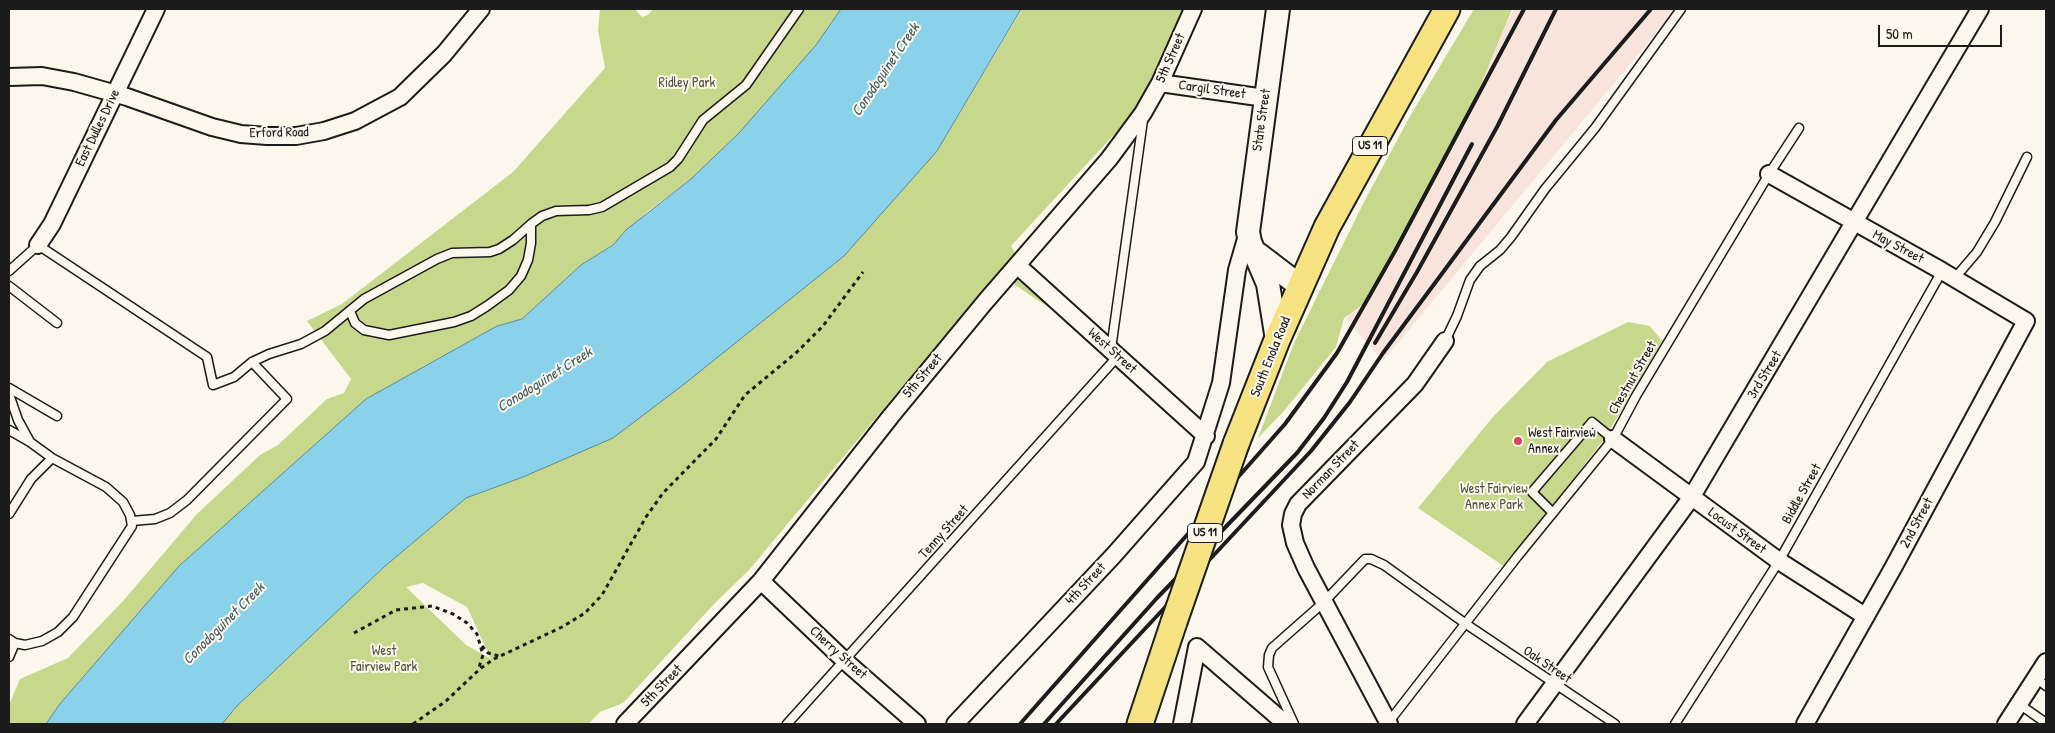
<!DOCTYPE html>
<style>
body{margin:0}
#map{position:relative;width:2055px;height:733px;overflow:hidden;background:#fbf7ec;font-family:"Patrick Hand",sans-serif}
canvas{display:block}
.frame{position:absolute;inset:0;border:10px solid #1c1c1c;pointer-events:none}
.scale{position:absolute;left:1878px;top:25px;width:124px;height:22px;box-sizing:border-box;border:2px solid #1c1c1c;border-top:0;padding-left:6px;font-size:15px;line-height:18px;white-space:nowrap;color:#1c1c1c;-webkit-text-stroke:4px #fbf7ec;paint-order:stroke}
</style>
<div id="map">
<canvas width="2055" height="733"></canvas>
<div class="frame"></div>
<div class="scale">50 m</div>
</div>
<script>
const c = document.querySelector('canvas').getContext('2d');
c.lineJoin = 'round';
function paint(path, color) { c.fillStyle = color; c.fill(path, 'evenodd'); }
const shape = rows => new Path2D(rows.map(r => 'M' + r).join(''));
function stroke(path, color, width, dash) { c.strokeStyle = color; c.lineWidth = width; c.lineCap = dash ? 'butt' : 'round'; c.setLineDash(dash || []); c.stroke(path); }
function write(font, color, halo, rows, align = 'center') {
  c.font = font + ' "Patrick Hand",sans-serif'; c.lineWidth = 4; c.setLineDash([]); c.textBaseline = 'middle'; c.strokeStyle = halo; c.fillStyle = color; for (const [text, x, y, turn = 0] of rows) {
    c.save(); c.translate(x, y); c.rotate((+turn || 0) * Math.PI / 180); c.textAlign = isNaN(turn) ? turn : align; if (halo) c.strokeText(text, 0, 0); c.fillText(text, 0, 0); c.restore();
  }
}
paint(shape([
 [1514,9,1676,9,1383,361,1346,319]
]), '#f8e4da');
paint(shape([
 [600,9,635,9,642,17,648,15,653,9,841,9,816,45,766,103,739,133,691,179,647,212,613,245,581,265,522,319,497,326,366,399,179,566,59,705,46,724,9,724,9,705,20,679,68,658,124,600,197,514,260,455,278,445,327,399,344,393,351,379,307,321,342,304,513,172,605,68,598,30],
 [1022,9,1189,9,1144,102,1011,246,1048,307,997,273,749,570,715,603,623,703,600,712,588,724,222,724,236,707,384,567,466,498,523,477,937,151],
 [423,583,467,607,491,659,466,645,406,587],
 [1474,9,1512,9,1461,132,1370,299,1344,318,1336,347,1284,411,1258,438,1294,343,1365,200,1409,118],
 [1628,322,1650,326,1662,341,1605,438,1505,567,1418,508,1492,418,1547,362]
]), '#c7d88c');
const water = shape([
 [841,9,1021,9,937,151,844,256,683,385,613,438,523,477,466,498,384,567,236,707,222,724,46,724,59,705,179,566,366,399,497,326,522,319,581,265,613,245,626,230,691,179,739,133,816,45,841,9]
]);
paint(water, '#89d2ea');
stroke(water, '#5d8998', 1);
const service = shape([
 [9,271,38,245,207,357,213,385,234,377,252,362,269,354,301,344,325,331,364,299,437,259,452,253,490,252,499,249,513,240,531,224],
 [1954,279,1977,252,1995,222,2027,157],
 [9,286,57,323],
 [350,311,355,323,364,330,389,335,454,322,471,316,487,306,509,290,521,276,528,260,531,243,531,224,542,216,556,211,589,210,602,207,670,167,678,159,703,120,746,85,799,9],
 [1445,341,1457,316,1470,280,1480,266,1500,250,1511,237,1545,189,1595,128,1681,9],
 [1111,349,1143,120],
 [9,388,57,416],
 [9,394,18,420,30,442,52,458,106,487,123,502,130,515,132,526,73,617,58,632,42,641,25,645,15,643,9,639],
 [9,430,30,442],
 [1553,513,1532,492,1592,422,1613,439],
 [9,514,31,479,52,458],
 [132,521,155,519,170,513,187,500,287,399,252,362],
 [9,657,15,643],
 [2036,678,2046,686],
 [2019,704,2046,723],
 [1388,723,1517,557,1613,439,1636,396,1769,174,1799,128],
 [787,724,1118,356],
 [1294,724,1268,667,1269,655,1272,648,1323,603,1365,559,1371,559,1384,565,1466,624,1615,724],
 [1675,724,1779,561,1942,271]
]);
const minor = shape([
 [9,77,42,76,74,82,127,97,212,127,241,134,267,136,296,136,324,131,355,121,400,97,444,54,481,9],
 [1160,83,1265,98],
 [1769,174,1942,271,2026,321,1893,568,1805,724],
 [38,245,52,224,156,9],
 [1018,266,1206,436],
 [1613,439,1779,561,1865,616],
 [761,581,845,661,917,724],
 [1197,647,1286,724],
 [625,724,761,581,891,416,985,302,1109,159,1143,113,1160,83,1193,9],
 [955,724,1113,556,1196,462,1221,383,1237,270,1248,232],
 [1182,724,1197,647],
 [1389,724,1306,568,1295,543,1291,525,1293,514,1298,504,1415,384,1445,341],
 [1525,724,1691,498,1980,9],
 [2006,724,2046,662]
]);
const secondary = shape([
 [1258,254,1300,286],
 [1277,340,1268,284,1250,242,1248,232,1278,9]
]);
const primary = shape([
 [1236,444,1277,340,1327,227,1447,9],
 [1140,724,1174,622]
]);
stroke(service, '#1c1c1c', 11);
stroke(minor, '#1c1c1c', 20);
stroke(secondary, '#1c1c1c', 26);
stroke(primary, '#1c1c1c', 29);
stroke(shape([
 [354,633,396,610,432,606,453,614,467,623,477,634,483,655,478,670],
 [482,646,488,653,499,656],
 [413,724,446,701,481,668,494,659,562,627,585,613,602,595,646,517,663,493,716,439,745,395,797,352,823,326,863,272]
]), '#1c1c1c', 3, [4, 4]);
stroke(service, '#fbf7ec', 8);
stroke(minor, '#fbf7ec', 16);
stroke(secondary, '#fbf7ec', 22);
stroke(primary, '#f6e281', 25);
stroke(shape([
 [1375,343,1417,272,1497,127,1556,9],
 [1020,724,1285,424,1337,353,1395,251,1524,9],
 [1044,724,1157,598,1297,453,1324,418,1347,382,1472,144],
 [1056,724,1311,451,1350,402,1383,353,1556,120,1651,9]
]), '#1c1c1c', 4);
const primaryBridge = shape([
 [1174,622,1236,444]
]);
stroke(primaryBridge, '#1c1c1c', 29, []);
stroke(primaryBridge, '#f6e281', 25);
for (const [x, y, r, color] of [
 [1518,441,5,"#d1495b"]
]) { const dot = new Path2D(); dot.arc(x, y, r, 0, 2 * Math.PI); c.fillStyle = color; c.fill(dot); stroke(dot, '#fbf7ec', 2); }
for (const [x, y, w] of [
 [1370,146,35],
 [1205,533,35]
]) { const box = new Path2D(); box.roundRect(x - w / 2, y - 9.5, w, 19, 4); c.fillStyle = '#fbf7ec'; c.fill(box); stroke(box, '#1c1c1c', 1); }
write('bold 12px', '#1c1c1c', null, [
 ["US 11",1370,146],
 ["US 11",1205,533]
]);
write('14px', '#1c1c1c', '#fbf7ec', [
 ["5th Street",1171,58,-66],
 ["Cargil Street",1212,90,8],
 ["State Street",1262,120,-82],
 ["East Dulles Drive",98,128,-64],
 ["Erford Road",279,133,-1],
 ["May Street",1898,247,28],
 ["West Street",1112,351,42],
 ["South Enola Road",1271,357,-68],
 ["3rd Street",1765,375,-59],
 ["5th Street",923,376,-50],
 ["Chestnut Street",1633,378,-60],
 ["Norman Street",1331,470,-46],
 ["Biddle Street",1802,494,-61],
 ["2nd Street",1917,523,-62],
 ["Locust Street",1737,531,36],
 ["Tenny Street",944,532,-48],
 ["4th Street",1086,584,-47],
 ["Cherry Street",838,653,42],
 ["Oak Street",1547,665,34],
 ["5th Street",662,686,-46]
]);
write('14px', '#4f543e', '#fbf7ec', [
 ["Ridley Park",687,83],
 ["West Fairview",1494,489],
 ["Annex Park",1494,505],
 ["West",384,651],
 ["Fairview Park",384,667]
]);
write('14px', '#1c1c1c', '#fbf7ec', [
 ["West Fairview",1528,433],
 ["Annex",1528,449]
], 'left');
write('italic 15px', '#425c64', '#fbf7ec', [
 ["Conodoguinet Creek",886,70,-56],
 ["Conodoguinet Creek",545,380,-32],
 ["Conodoguinet Creek",224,624,-45]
]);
</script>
